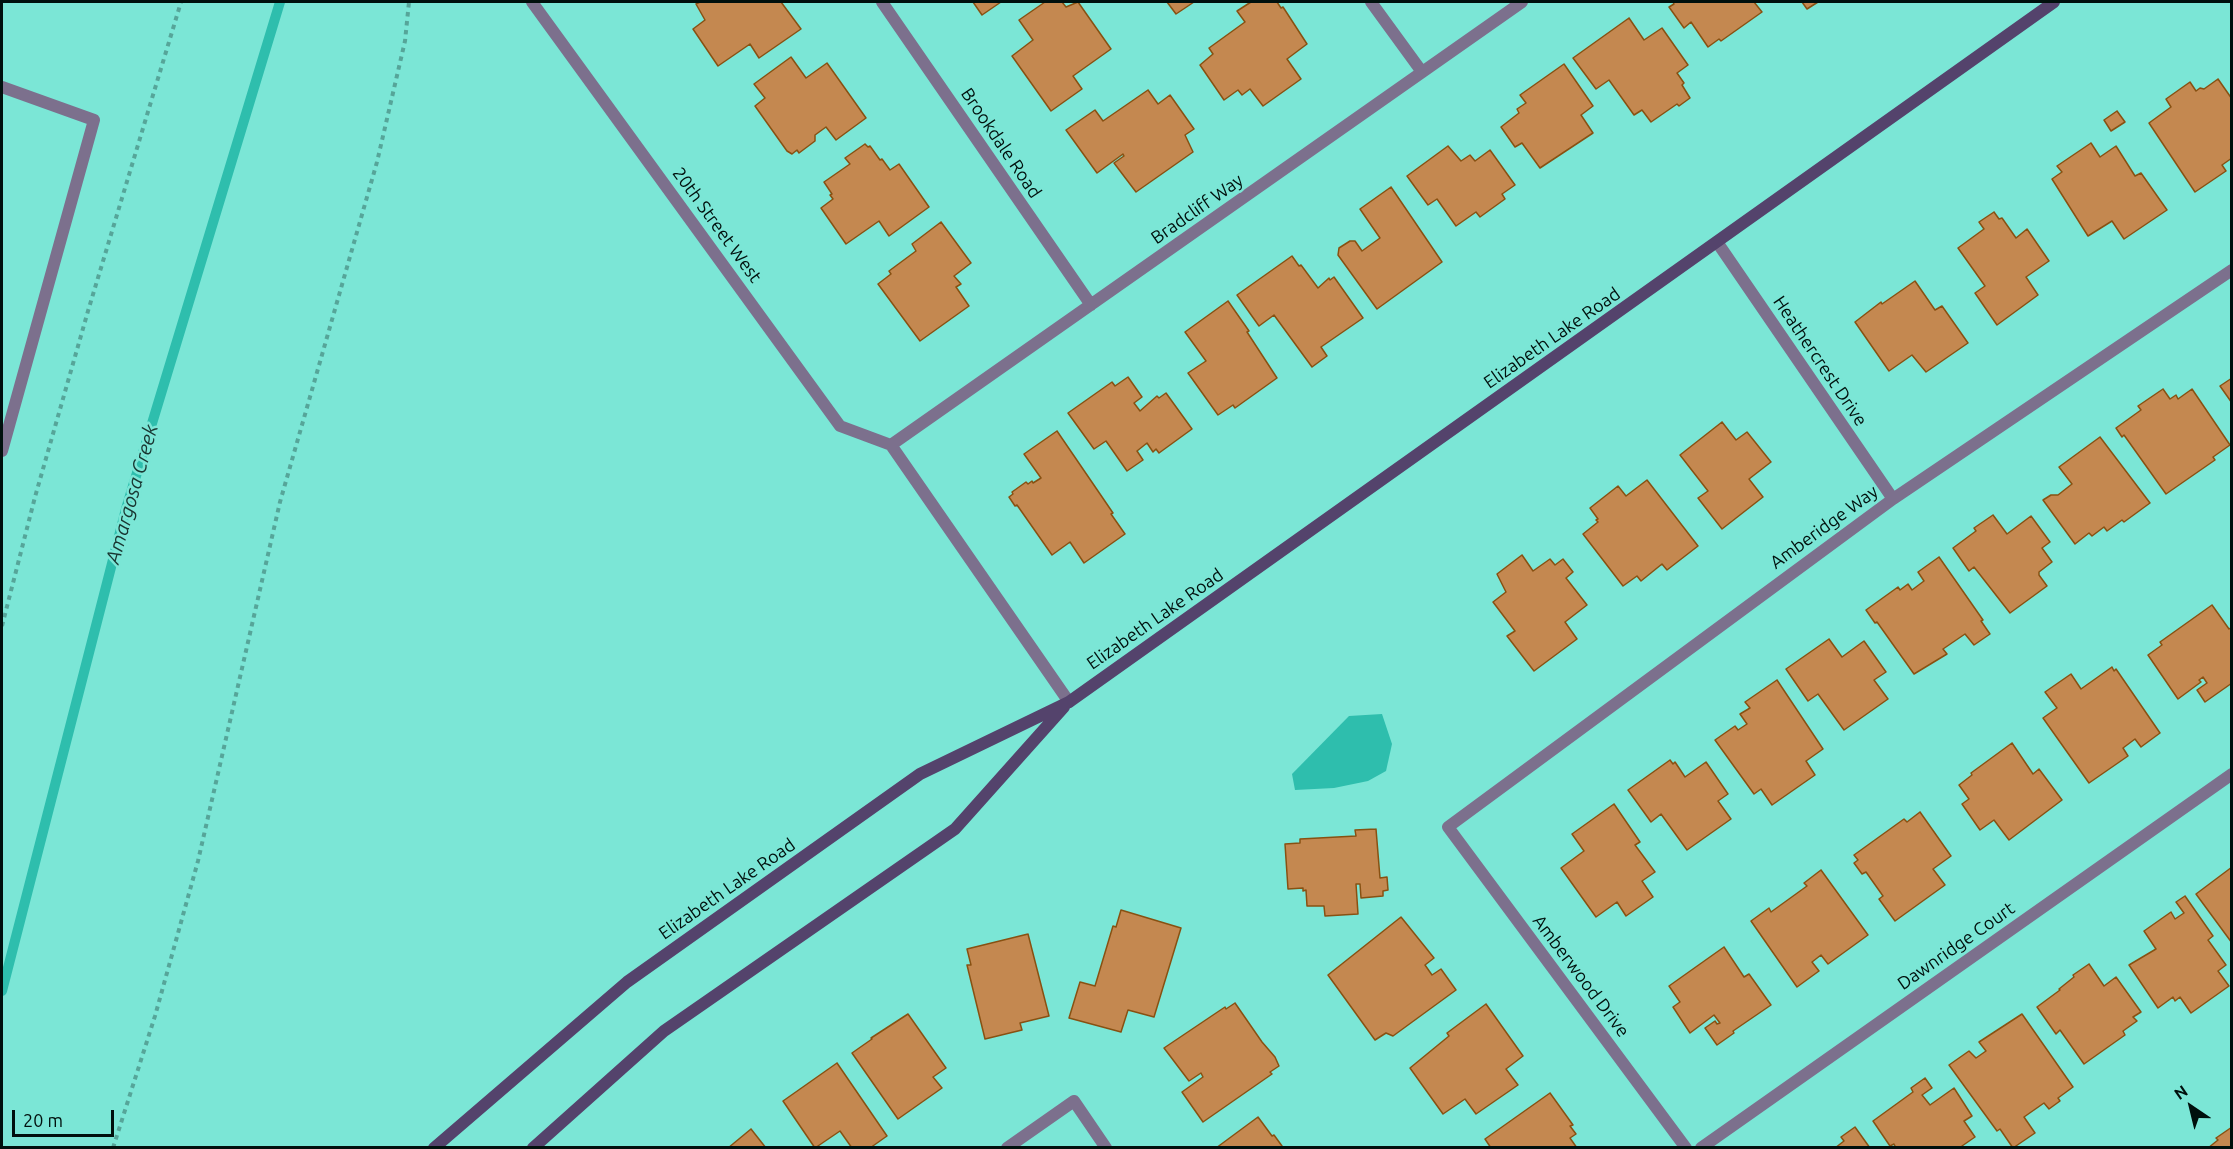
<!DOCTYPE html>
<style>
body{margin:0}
#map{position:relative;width:2233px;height:1149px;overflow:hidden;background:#7be6d6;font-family:Ubuntu,sans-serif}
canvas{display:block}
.frame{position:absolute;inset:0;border:3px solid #00100d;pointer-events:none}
.north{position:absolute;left:2161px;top:1077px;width:60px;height:60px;-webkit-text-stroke:4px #7be6d6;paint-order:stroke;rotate:325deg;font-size:16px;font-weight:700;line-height:24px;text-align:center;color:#00100d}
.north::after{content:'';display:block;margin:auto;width:21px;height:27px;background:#00100d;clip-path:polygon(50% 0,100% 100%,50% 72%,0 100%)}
.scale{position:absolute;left:12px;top:1110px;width:102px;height:27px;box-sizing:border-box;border:3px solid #00100d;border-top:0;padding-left:8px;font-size:18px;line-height:21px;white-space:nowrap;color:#00100d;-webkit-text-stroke:4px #7be6d6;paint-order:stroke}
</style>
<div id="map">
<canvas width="2233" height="1149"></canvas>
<div class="frame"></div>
<div class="north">N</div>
<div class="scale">20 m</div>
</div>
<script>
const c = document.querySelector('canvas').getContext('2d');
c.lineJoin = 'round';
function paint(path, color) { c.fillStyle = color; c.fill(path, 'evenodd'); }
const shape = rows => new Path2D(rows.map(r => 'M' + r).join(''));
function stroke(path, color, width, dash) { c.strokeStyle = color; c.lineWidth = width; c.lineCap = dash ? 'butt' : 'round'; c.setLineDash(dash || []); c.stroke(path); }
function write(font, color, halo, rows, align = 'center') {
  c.font = font + ' Ubuntu,sans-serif'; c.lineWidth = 5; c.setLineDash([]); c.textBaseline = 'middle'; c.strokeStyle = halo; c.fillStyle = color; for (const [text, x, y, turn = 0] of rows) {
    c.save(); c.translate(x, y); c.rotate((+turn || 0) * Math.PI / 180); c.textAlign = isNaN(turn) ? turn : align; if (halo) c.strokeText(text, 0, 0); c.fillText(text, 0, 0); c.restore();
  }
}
paint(shape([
 [1382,714,1392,744,1386,771,1368,781,1334,788,1295,790,1292,774,1349,716]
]), '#2ebead');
stroke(shape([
 [2,991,126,509,280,2]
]), '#2ebead', 10);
const building = shape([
 [700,2,781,2,801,29,759,58,750,44,718,66,693,29,705,20,696,4,700,2],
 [973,2,1001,2,982,15,973,2],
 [1045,2,1062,2,1066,7,1078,2,1111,49,1073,76,1082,89,1051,111,1012,56,1033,40,1019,20,1045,2],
 [1167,2,1194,2,1176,14,1167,2],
 [1251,2,1277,2,1281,8,1283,7,1307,44,1287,59,1301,79,1263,106,1250,89,1242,95,1238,90,1224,100,1200,65,1213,54,1209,48,1245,22,1237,11,1251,2],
 [1673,2,1754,2,1762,12,1721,41,1719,39,1708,47,1691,22,1684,28,1669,7,1674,4,1673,2],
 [1802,2,1818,2,1807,9,1802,2],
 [1629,18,1644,40,1662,28,1688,65,1677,73,1684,83,1682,85,1690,98,1679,106,1677,104,1651,122,1642,110,1634,115,1609,80,1596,89,1573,58,1629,18],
 [791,57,806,78,827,63,866,118,836,140,826,127,815,135,815,141,799,153,797,150,792,154,787,151,755,106,765,98,754,84,791,57],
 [1564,64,1593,106,1581,115,1593,133,1540,168,1522,143,1515,147,1501,127,1519,113,1517,109,1526,103,1520,95,1564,64],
 [2218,79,2232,99,2232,158,2222,165,2226,171,2195,192,2149,123,2171,107,2166,99,2190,82,2196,91,2200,88,2204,89,2218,79],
 [1148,90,1158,104,1170,95,1194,129,1185,135,1193,152,1136,192,1114,163,1124,156,1123,154,1097,173,1066,130,1095,110,1103,121,1148,90],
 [2117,111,2125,122,2111,131,2104,120,2117,111],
 [2091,143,2100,157,2116,146,2135,176,2141,173,2167,210,2124,239,2112,221,2088,236,2052,179,2062,172,2057,166,2091,143],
 [865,144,868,147,870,146,880,160,882,159,890,170,899,164,929,207,889,236,879,221,846,244,821,208,833,199,830,195,832,194,824,182,850,164,845,158,865,144],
 [1448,146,1461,161,1470,155,1475,161,1490,150,1515,185,1502,194,1505,199,1480,217,1476,212,1456,226,1437,199,1428,205,1407,176,1448,146],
 [1391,187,1442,262,1377,309,1338,255,1339,248,1350,241,1355,241,1362,251,1380,238,1360,209,1391,187],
 [1994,212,1999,219,2002,218,2016,238,2027,229,2049,261,2026,277,2038,295,1997,325,1975,293,1985,286,1958,248,1984,229,1979,222,1994,212],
 [941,222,971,263,954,276,961,284,956,287,969,306,920,341,878,284,891,274,889,271,916,251,912,244,941,222],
 [1292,256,1299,266,1301,265,1318,288,1329,278,1330,280,1334,277,1363,318,1321,347,1327,356,1312,367,1274,315,1259,326,1237,295,1292,256],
 [1915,281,1935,310,1942,306,1968,343,1926,372,1912,355,1889,371,1855,322,1881,302,1882,304,1915,281],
 [1228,301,1249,331,1247,332,1277,378,1235,408,1233,405,1218,415,1188,373,1206,361,1185,332,1228,301],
 [1128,377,1142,397,1134,403,1140,411,1157,396,1159,398,1166,393,1192,429,1159,453,1156,449,1153,452,1147,443,1137,451,1143,460,1127,471,1106,441,1094,449,1068,413,1112,382,1115,386,1128,377],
 [2232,378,2232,403,2220,386,2232,378],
 [2163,389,2170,399,2176,395,2178,399,2192,389,2230,445,2213,457,2215,460,2166,494,2124,435,2122,437,2116,428,2141,410,2138,406,2163,389],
 [1722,422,1736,440,1747,432,1771,462,1749,479,1763,497,1722,529,1698,498,1708,491,1680,455,1722,422],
 [1057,431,1113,513,1111,514,1125,534,1084,563,1070,542,1052,555,1017,505,1015,506,1009,497,1013,494,1012,492,1026,482,1028,484,1032,481,1033,483,1041,478,1024,454,1057,431],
 [2100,437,2150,503,2124,522,2122,520,2107,531,2104,527,2092,536,2089,533,2075,544,2043,500,2051,495,2058,495,2072,484,2059,467,2100,437],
 [1647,480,1698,546,1667,570,1662,564,1641,581,1637,576,1623,586,1583,534,1598,522,1596,520,1598,519,1590,508,1618,486,1626,496,1647,480],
 [1993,515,2007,534,2031,516,2050,542,2042,548,2052,562,2039,572,2039,575,2047,586,2010,613,1974,567,1969,571,1953,548,1976,531,1974,528,1993,515],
 [1522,555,1533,571,1550,559,1555,565,1563,559,1573,572,1566,578,1587,605,1565,622,1577,639,1534,671,1507,636,1515,631,1493,602,1506,592,1497,574,1522,555],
 [1939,557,1983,620,1981,621,1990,634,1974,645,1965,634,1943,649,1947,654,1914,674,1877,622,1875,623,1866,610,1898,587,1900,590,1908,584,1912,590,1924,581,1918,572,1939,557],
 [2212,605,2229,629,2232,627,2232,683,2205,702,2197,690,2207,683,2203,677,2199,680,2201,682,2178,699,2148,655,2162,645,2160,642,2212,605],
 [1829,639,1842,657,1864,641,1886,672,1874,680,1888,699,1844,730,1818,694,1808,701,1786,669,1829,639],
 [2112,667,2114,671,2116,669,2160,733,2141,747,2135,739,2123,748,2128,756,2089,783,2043,718,2057,708,2045,692,2071,674,2081,689,2112,667],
 [1777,680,1823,749,1806,761,1815,775,1772,805,1761,789,1754,794,1715,740,1735,726,1738,730,1747,724,1740,714,1750,708,1745,702,1777,680],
 [2012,743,2033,774,2039,769,2062,800,2009,840,1994,820,1980,830,1962,804,1969,799,1959,785,1972,775,1971,773,2012,743],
 [1670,760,1673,764,1675,762,1685,777,1706,762,1728,794,1718,801,1731,819,1687,850,1661,814,1651,822,1628,790,1670,760],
 [1614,804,1640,842,1635,845,1655,872,1642,881,1653,897,1626,916,1617,902,1596,917,1561,868,1584,851,1572,834,1614,804],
 [1920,812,1951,856,1933,869,1945,885,1895,921,1879,899,1883,896,1866,872,1862,874,1854,863,1858,860,1854,855,1904,819,1907,822,1920,812],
 [1376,829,1380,878,1387,877,1388,890,1383,891,1383,896,1361,898,1360,884,1356,884,1358,914,1325,916,1324,906,1307,906,1306,890,1303,891,1303,888,1288,889,1285,844,1300,843,1300,839,1356,836,1355,830,1376,829],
 [2232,867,2232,943,2196,894,2232,867],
 [1821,870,1868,935,1828,964,1821,955,1812,962,1819,971,1797,987,1751,921,1769,908,1771,912,1807,886,1804,883,1821,870],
 [2185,896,2213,936,2208,940,2226,965,2218,971,2229,986,2191,1013,2180,997,2175,1001,2173,997,2158,1008,2129,965,2156,949,2144,931,2171,912,2175,919,2184,913,2176,902,2185,896],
 [1121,910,1181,928,1154,1017,1128,1010,1121,1032,1069,1018,1080,982,1095,986,1113,926,1116,927,1121,910],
 [1401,917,1434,958,1425,965,1432,975,1441,969,1456,990,1393,1036,1386,1033,1375,1040,1328,975,1401,917],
 [1028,934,1049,1016,1020,1023,1022,1030,985,1039,967,965,971,965,967,949,1028,934],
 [1724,947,1744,977,1749,974,1771,1005,1733,1031,1734,1033,1717,1045,1705,1028,1715,1021,1717,1024,1720,1023,1714,1015,1690,1033,1673,1007,1680,1002,1669,986,1724,947],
 [2089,964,2104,986,2116,977,2141,1012,2133,1017,2137,1021,2123,1031,2125,1035,2084,1064,2060,1030,2056,1034,2037,1007,2060,990,2059,989,2074,977,2073,975,2089,964],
 [1235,1003,1262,1042,1275,1057,1279,1066,1270,1072,1272,1074,1203,1122,1182,1092,1203,1077,1201,1073,1189,1081,1164,1048,1225,1007,1226,1009,1235,1003],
 [1486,1004,1523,1056,1506,1069,1518,1085,1476,1114,1465,1099,1443,1114,1410,1068,1449,1036,1447,1033,1486,1004],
 [908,1014,946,1068,933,1077,942,1088,898,1119,852,1053,872,1039,871,1038,908,1014],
 [2022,1014,2073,1087,2058,1098,2060,1101,2049,1109,2044,1103,2024,1117,2035,1133,2013,1148,2000,1129,1997,1131,1949,1065,1969,1051,1976,1058,1986,1051,1979,1042,2022,1014],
 [837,1063,887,1136,870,1148,852,1148,840,1131,815,1148,783,1101,837,1063],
 [1925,1078,1932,1088,1922,1095,1930,1105,1954,1088,1972,1116,1964,1121,1975,1137,1962,1146,1963,1148,1896,1148,1894,1144,1890,1146,1873,1121,1913,1092,1911,1088,1925,1078],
 [1550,1093,1573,1125,1570,1126,1576,1134,1570,1138,1577,1148,1491,1148,1485,1139,1550,1093],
 [1258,1117,1272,1136,1274,1135,1282,1146,1280,1148,1216,1148,1258,1117],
 [1855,1127,1870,1148,1835,1148,1844,1141,1841,1137,1855,1127],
 [2232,1127,2232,1148,2208,1148,2218,1140,2216,1138,2232,1127],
 [751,1129,766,1148,728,1148,751,1129]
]);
paint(building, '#c48850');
stroke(building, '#885112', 1.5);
stroke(shape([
 [2,626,35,497,88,311,181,2],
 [113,1148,155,1016,198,861,280,502,377,162,405,41,409,2]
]), '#56a599', 4, [4.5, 4.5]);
stroke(shape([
 [2,87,94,120,2,451]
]), '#7c708d', 12);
stroke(shape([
 [532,2,840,426,891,445],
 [882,2,1091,305],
 [1371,2,1422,72],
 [1717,242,1893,499],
 [891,445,1522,2],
 [891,445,1069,702],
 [1007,1148,1074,1101,1106,1148],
 [1686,1148,1448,827,1893,499,2232,270],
 [1701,1148,2232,774]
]), '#7c708d', 12);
stroke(shape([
 [434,1148,627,982,920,774,1069,702,2054,2],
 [533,1148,664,1031,955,829,1064,707]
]), '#54436c', 12);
write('18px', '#00100d', '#7be6d6', [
 ["Brookdale Road",1001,143,56],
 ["Bradcliff Way",1197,209,-35],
 ["20th Street West",717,225,54],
 ["Elizabeth Lake Road",1552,338,-35],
 ["Heathercrest Drive",1820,361,56],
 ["Amberidge Way",1824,527,-36],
 ["Elizabeth Lake Road",1155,619,-35],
 ["Elizabeth Lake Road",727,889,-35],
 ["Dawnridge Court",1956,946,-35],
 ["Amberwood Drive",1581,976,53]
]);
write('italic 20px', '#193631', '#7be6d6', [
 ["Amargosa Creek",132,494,-74]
]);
</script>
